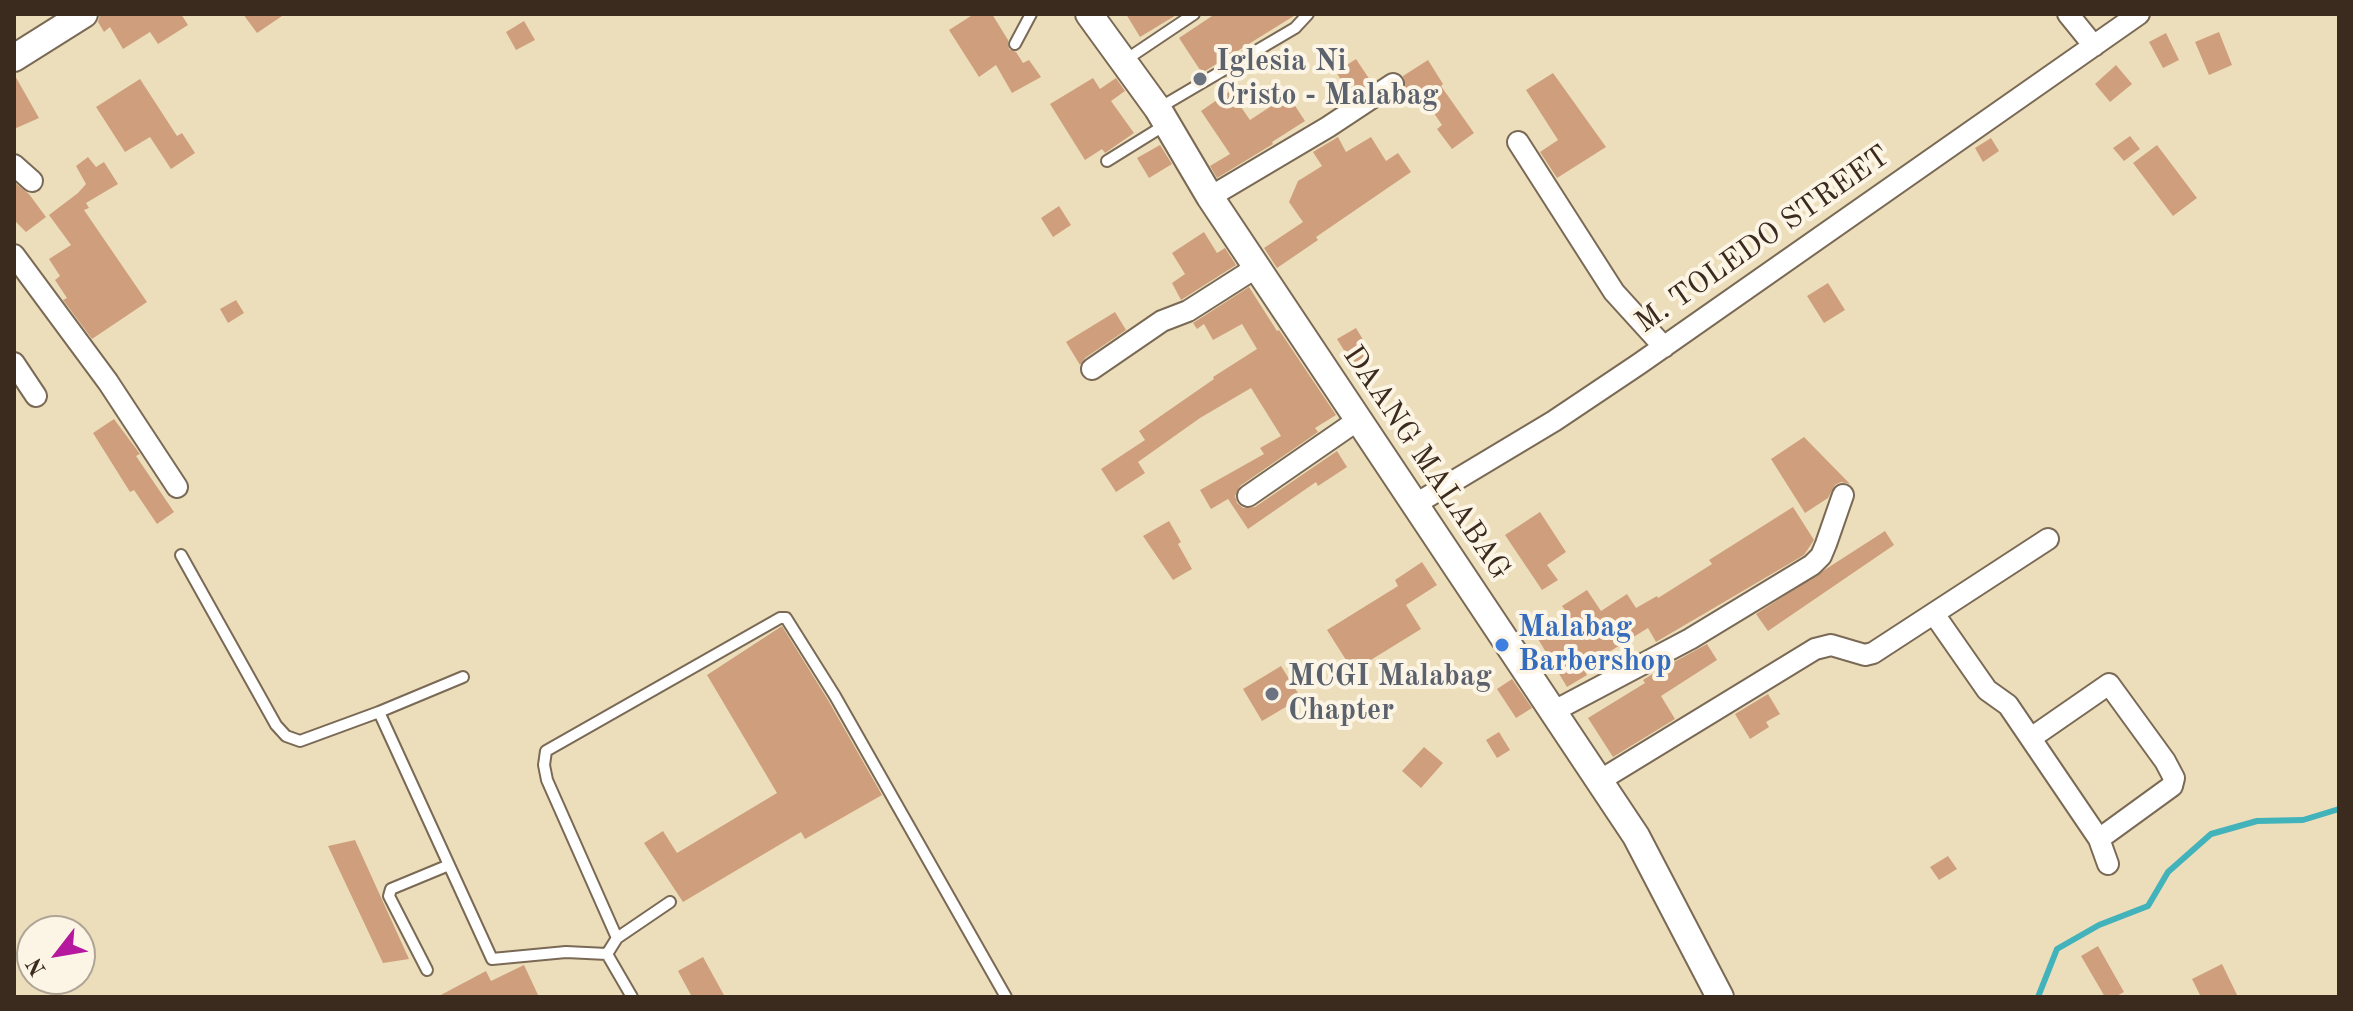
<!DOCTYPE html>
<style>
body{margin:0}
#map{position:relative;width:2353px;height:1011px;overflow:hidden;background:#ecdebb;font-family:"Old Standard TT",serif}
canvas{display:block}
.frame{position:absolute;inset:0;border:16px solid #3b2a1e;pointer-events:none}
.north{position:absolute;left:16px;top:915px;width:80px;height:80px;box-sizing:border-box;background:#fcf5e5;border:2px solid #afa495;border-radius:50%;rotate:239deg;font-size:22px;font-weight:700;line-height:32px;text-align:center;color:#3b2a1e}
.north::after{content:'';display:block;margin:auto;width:28px;height:36px;background:#b5179e;clip-path:polygon(50% 0,100% 100%,50% 72%,0 100%)}
</style>
<div id="map">
<canvas width="2353" height="1011"></canvas>
<div class="frame"></div>
<div class="north">N</div>
</div>
<script>
const c = document.querySelector('canvas').getContext('2d');
c.lineJoin = 'round';
const shape = rows => new Path2D(rows.map(r => 'M' + r).join(''));
function stroke(path, color, width, dash) { c.strokeStyle = color; c.lineWidth = width; c.lineCap = dash ? 'butt' : 'round'; c.setLineDash(dash || []); c.stroke(path); }
function paint(path, color) { c.fillStyle = color; c.fill(path, 'evenodd'); }
function write(font, color, halo, rows, align = 'center') {
  c.font = font + ' "Old Standard TT",serif'; c.lineWidth = 8; c.setLineDash([]); c.textBaseline = 'middle'; c.strokeStyle = halo; c.fillStyle = color; for (const [text, x, y, turn = 0] of rows) {
    c.save(); c.translate(x, y); c.rotate((+turn || 0) * Math.PI / 180); c.textAlign = isNaN(turn) ? turn : align; if (halo) c.strokeText(text, 0, 0); c.fillText(text, 0, 0); c.restore();
  }
}
stroke(shape([
 [2038,997,2057,949,2099,925,2148,906,2168,872,2211,834,2257,821,2303,820,2339,809]
]), '#42b2bb', 6);
paint(shape([
 [100,14,181,14,188,25,158,44,150,32,123,49,110,27,104,32,98,22],
 [243,14,285,14,257,33],
 [974,14,992,14,1008,40,1009,49,1016,52,1023,63,1029,60,1041,77,1012,93,996,65,979,77,949,30],
 [1126,14,1178,14,1140,37],
 [1215,14,1297,14,1202,73,1179,38],
 [524,21,535,40,516,50,506,32],
 [2219,32,2232,65,2209,75,2195,42],
 [2166,33,2179,60,2163,68,2149,42],
 [1356,59,1372,83,1351,96,1336,72],
 [1428,60,1443,84,1441,86,1474,133,1452,149,1437,129,1442,125,1423,97,1414,103,1405,89,1403,76],
 [2116,65,2132,84,2110,102,2095,84],
 [1553,73,1606,147,1557,178,1540,152,1558,140,1526,90],
 [14,74,39,118,14,129],
 [1093,78,1100,89,1116,78,1125,91,1111,101,1134,133,1105,153,1102,149,1085,160,1050,104],
 [140,79,177,136,182,133,195,153,171,169,150,137,125,152,96,107],
 [1230,91,1250,120,1288,95,1305,121,1272,142,1273,144,1217,178,1210,166,1230,154,1201,111],
 [2130,136,2140,149,2124,161,2113,148],
 [1338,137,1346,152,1371,137,1386,161,1398,153,1411,172,1316,237,1318,240,1277,268,1264,248,1303,222,1289,202,1298,181,1322,166,1313,152],
 [1991,138,1999,151,1983,162,1975,148],
 [1160,145,1172,164,1149,178,1137,158],
 [2157,145,2197,198,2173,216,2133,163],
 [88,157,96,167,104,162,118,184,86,203,89,208,84,210,147,302,92,339,63,300,67,298,55,280,60,276,49,259,71,245,49,215,78,193,86,184,76,166],
 [14,182,29,194,46,217,26,232,14,220],
 [1059,206,1071,225,1053,237,1041,218],
 [1204,232,1217,253,1225,248,1236,265,1181,300,1172,283,1185,274,1172,253],
 [1828,283,1845,310,1824,323,1807,296],
 [1249,287,1277,331,1279,330,1336,415,1315,428,1318,432,1240,486,1235,496,1237,503,1243,508,1255,507,1337,451,1347,467,1318,486,1316,482,1248,529,1228,499,1211,509,1200,490,1264,454,1260,448,1281,436,1251,388,1200,418,1138,462,1145,473,1116,492,1101,469,1145,440,1139,431,1214,379,1213,377,1257,349,1242,324,1213,340,1204,324,1197,329,1193,323],
 [236,300,244,313,228,323,220,309],
 [1115,312,1126,330,1085,358,1080,365,1066,342],
 [1356,328,1371,353,1353,365,1337,339],
 [114,419,140,454,136,456,174,512,157,524,134,490,130,492,93,433],
 [1804,437,1850,484,1841,482,1835,485,1828,498,1805,513,1771,459],
 [1793,507,1814,540,1804,555,1656,642,1648,628,1583,668,1587,675,1567,687,1538,639,1571,619,1562,606,1587,590,1601,611,1627,594,1636,608,1657,596,1658,598,1712,564,1709,560],
 [1540,512,1566,552,1547,565,1558,580,1542,590,1505,535],
 [1169,521,1181,542,1178,544,1192,569,1173,580,1143,536],
 [1885,531,1894,545,1768,631,1756,614],
 [1422,562,1437,585,1406,605,1421,629,1353,671,1327,630,1398,586,1395,580],
 [782,626,828,700,882,795,805,839,801,832,683,902,644,843,663,831,677,853,777,793,707,675],
 [1707,644,1717,660,1661,696,1675,719,1613,757,1588,718,1645,683,1643,680,1654,673],
 [1281,666,1301,698,1262,721,1243,689],
 [1512,679,1532,708,1516,718,1497,689],
 [1768,694,1780,714,1766,722,1769,727,1750,739,1735,714],
 [1499,732,1510,750,1497,758,1486,740],
 [1424,747,1443,763,1421,788,1402,771],
 [355,840,384,904,409,959,383,963,328,846],
 [1948,856,1957,869,1939,880,1930,867],
 [2098,946,2124,992,2115,997,2105,997,2081,956],
 [703,957,725,997,692,997,678,971],
 [2222,964,2238,997,2201,997,2192,979],
 [524,965,539,997,437,997,486,971,491,981]
]), '#cf9f7d');
const service = shape([
 [1015,44,1031,14],
 [1124,61,1194,14],
 [1159,108,1295,28,1308,14],
 [1107,161,1165,125],
 [181,555,276,725,286,736,300,741,379,712],
 [449,865,379,712,463,677],
 [617,938,670,902],
 [607,954,617,938,547,780,544,765,546,751,780,618,786,618,835,696,1006,997],
 [427,970,389,896,391,889,449,865,492,959,566,952,607,954,632,997]
]);
const minor = shape([
 [2068,14,2094,46],
 [1518,142,1614,292,1664,347],
 [14,165,32,181],
 [1210,197,1328,127,1393,84],
 [14,255,108,382,177,487],
 [14,363,36,396],
 [1092,369,1162,321,1188,311,1257,267],
 [1248,496,1358,420],
 [1414,505,1554,421,1639,364,2139,14],
 [1934,614,1987,690,2008,705,2099,839,2108,864],
 [1554,711,1690,639,1812,565,1821,556,1826,544,1843,495],
 [2031,738,2109,684,2165,761,2174,778,2172,786,2099,839],
 [1599,781,1815,649,1831,645,1865,655,1873,653,2048,539]
]);
const tertiary = shape([
 [1089,14,1158,109,1210,197,1636,836,1720,997],
 [14,58,84,14]
]);
stroke(service, '#796955', 14);
stroke(minor, '#796955', 24);
stroke(tertiary, '#796955', 30);
stroke(service, '#fff', 10);
stroke(minor, '#fff', 20);
stroke(tertiary, '#fff', 26);
for (const [x, y, r, color] of [
 [1200,79,8,"#6b7280"],
 [1502,645,8,"#3f7fe0"],
 [1272,694,8,"#6b7280"]
]) { const dot = new Path2D(); dot.arc(x, y, r, 0, 2 * Math.PI); c.fillStyle = color; c.fill(dot); stroke(dot, '#fcf5e5', 3); }
write('bold 30px', '#5b616d', '#fcf5e5', [
 ["Iglesia Ni",1216,62],
 ["Cristo - Malabag",1216,96],
 ["MCGI Malabag",1288,677],
 ["Chapter",1288,711]
], 'left');
write('30px', '#3b2a1e', '#fcf5e5', [
 ["M. TOLEDO STREET",1763,240,-35],
 ["DAANG MALABAG",1426,463,56]
]);
write('bold 30px', '#366cbe', '#fcf5e5', [
 ["Malabag",1518,628],
 ["Barbershop",1518,662]
], 'left');
</script>
